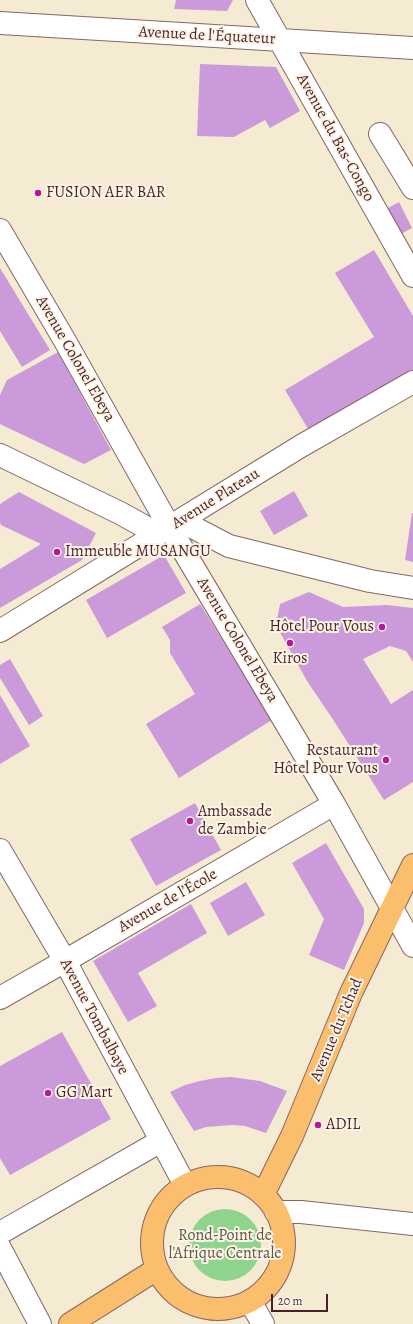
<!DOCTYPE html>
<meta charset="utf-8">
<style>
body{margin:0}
#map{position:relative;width:413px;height:1324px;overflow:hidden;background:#f5ebd3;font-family:Alegreya,serif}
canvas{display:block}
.scale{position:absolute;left:271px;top:1294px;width:57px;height:18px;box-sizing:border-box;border:2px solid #4a1f2b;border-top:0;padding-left:5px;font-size:12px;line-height:14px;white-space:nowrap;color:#4a1f2b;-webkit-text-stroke:3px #fcf5e5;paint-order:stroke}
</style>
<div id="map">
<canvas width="413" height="1324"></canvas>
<div class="scale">20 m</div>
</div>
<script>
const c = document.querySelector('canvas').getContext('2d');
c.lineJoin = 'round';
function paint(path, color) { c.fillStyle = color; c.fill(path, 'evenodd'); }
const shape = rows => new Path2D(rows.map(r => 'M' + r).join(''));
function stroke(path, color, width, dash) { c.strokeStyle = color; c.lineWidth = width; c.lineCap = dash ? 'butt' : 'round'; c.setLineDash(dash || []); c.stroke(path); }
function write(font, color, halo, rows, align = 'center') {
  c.font = font + ' Alegreya,serif'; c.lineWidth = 4; c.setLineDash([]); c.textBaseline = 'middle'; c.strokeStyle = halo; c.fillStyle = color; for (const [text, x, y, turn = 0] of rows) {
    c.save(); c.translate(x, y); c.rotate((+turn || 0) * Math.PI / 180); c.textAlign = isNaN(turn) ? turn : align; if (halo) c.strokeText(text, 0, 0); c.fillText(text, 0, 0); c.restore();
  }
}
paint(shape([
 '189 1245a36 36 0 1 1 72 0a36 36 0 1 1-72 0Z'
]), '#8fd48d');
paint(shape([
 [176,0,233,0,227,11,174,9],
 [200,64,276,67,300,111,270,128,265,120,234,137,197,136],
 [399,202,412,228,399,235,386,209],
 [374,250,413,316,413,372,311,434,285,390,374,337,335,273],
 [0,268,50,350,22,367,0,331],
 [58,352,111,450,84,464,0,424,0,395,7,380],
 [294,491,308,516,274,535,260,511],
 [19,492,96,533,82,560,0,608,0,569,41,544,1,525,0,522,0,504],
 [412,513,413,513,413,562,405,560],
 [164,555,186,593,107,638,86,600],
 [309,592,343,607,387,605,413,608,413,662,406,651,390,646,363,659,391,704,413,690,413,782,384,800,334,721,307,681,276,625,280,604],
 [200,604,272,720,179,778,146,724,195,694,170,653,170,640,162,627],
 [10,659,43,716,29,725,0,678,0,665],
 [0,695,30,746,0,764],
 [195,803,221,850,156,886,130,839],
 [326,843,364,909,364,923,344,970,309,955,324,919,292,863],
 [246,882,265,915,228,936,210,903],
 [191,904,207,933,138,973,157,1006,128,1022,93,961],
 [62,1032,111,1119,10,1175,0,1158,0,1066],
 [231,1077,260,1081,287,1091,266,1133,245,1126,233,1125,206,1127,194,1131,170,1092,185,1085,200,1081,216,1078]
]), '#ca9ada');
const minor = shape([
 [257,0,413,276],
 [0,23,413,48],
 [380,134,413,188],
 [0,230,65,341,170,528,334,804,413,946],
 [0,455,120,513,158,534],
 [181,521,229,546,370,581,413,588],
 [0,631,301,446,413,382],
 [0,850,65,961,185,1185],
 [0,998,65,961,334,804],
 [276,1212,301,1212,413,1224],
 [0,1233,161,1141],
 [0,1248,40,1324],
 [250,1301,263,1324]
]);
const major = shape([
 '152 1243a66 66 0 1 1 132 0a66 66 0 1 1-132 0Z',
 [263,1195,292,1136,351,993,413,865],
 [70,1324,157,1269]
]);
stroke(minor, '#866666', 24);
stroke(major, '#866666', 24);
stroke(minor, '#fff', 22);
stroke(major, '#fabe6d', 22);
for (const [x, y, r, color] of [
 [38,193,4,"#b5179e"],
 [57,552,4,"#b5179e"],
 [382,627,4,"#b5179e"],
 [290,643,4,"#b5179e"],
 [386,760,4,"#b5179e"],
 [190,821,4,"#b5179e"],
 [48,1093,4,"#b5179e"],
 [318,1125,4,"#b5179e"]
]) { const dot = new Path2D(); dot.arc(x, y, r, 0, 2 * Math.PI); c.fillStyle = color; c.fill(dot); stroke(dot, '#fcf5e5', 1.5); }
write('16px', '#4a1f2b', '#fcf5e5', [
 ["Avenue de l'Équateur",207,36,3],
 ["Avenue du Bas-Congo",335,138,61],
 ["Avenue Colonel Ebeya",75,359,60],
 ["Avenue Plateau",216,499,-32],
 ["Avenue Colonel Ebeya",237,640,59],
 ["Avenue de l’École",168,901,-30],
 ["Avenue Tombalbaye",94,1017,62],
 ["Avenue du Tchad",337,1030,-67]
]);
write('16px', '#4a1f2b', '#fcf5e5', [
 ["FUSION AER BAR",46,193],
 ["Immeuble MUSANGU",65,552],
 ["Hôtel Pour Vous",374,627,"right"],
 ["Kiros",290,659,"center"],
 ["Restaurant",378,751,"right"],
 ["Hôtel Pour Vous",378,769,"right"],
 ["Ambassade",198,812],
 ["de Zambie",198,830],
 ["GG Mart",56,1093],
 ["ADIL",326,1125]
], 'left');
write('16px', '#5f5548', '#fcf5e5', [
 ["Rond-Point de",225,1236],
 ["l'Afrique Centrale",225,1254]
]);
</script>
